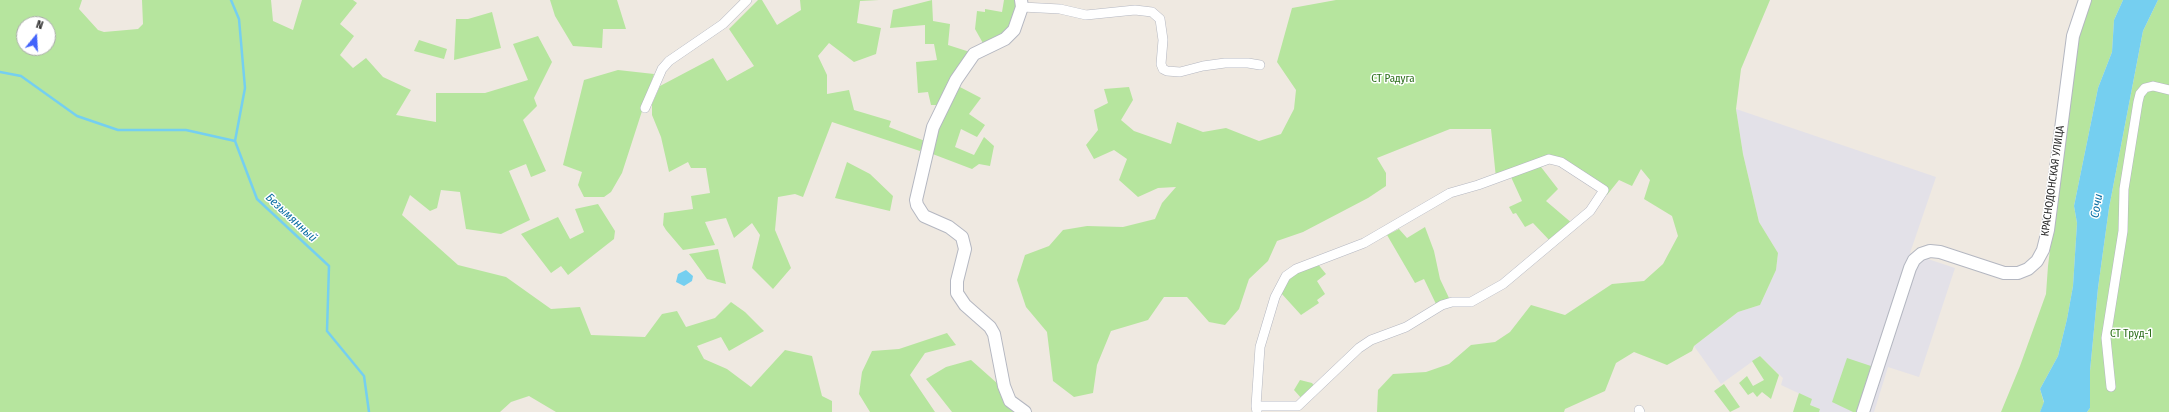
<!DOCTYPE html>
<meta charset="utf-8">
<style>
body{margin:0}
#map{position:relative;width:2169px;height:412px;overflow:hidden;background:#efe9e1;font-family:"Fira Sans Condensed",sans-serif}
canvas{display:block}
.north{position:absolute;left:16px;top:16px;width:40px;height:40px;box-sizing:border-box;background:#fff;border:1px solid #ababab;border-radius:50%;rotate:18deg;font-size:11px;font-weight:700;line-height:16px;text-align:center;color:#2e2e2e}
.north::after{content:'';display:block;margin:auto;width:14px;height:18px;background:#4264fb;clip-path:polygon(50% 0,100% 100%,50% 72%,0 100%)}
</style>
<div id="map">
<canvas width="2169" height="412"></canvas>
<div class="north">N</div>
</div>
<script>
const c = document.querySelector('canvas').getContext('2d');
c.lineJoin = 'round';
function paint(path, color) { c.fillStyle = color; c.fill(path, 'evenodd'); }
const shape = rows => new Path2D(rows.map(r => 'M' + r).join(''));
function stroke(path, color, width, dash) { c.strokeStyle = color; c.lineWidth = width; c.lineCap = dash ? 'butt' : 'round'; c.setLineDash(dash || []); c.stroke(path); }
function write(font, color, halo, rows, align = 'center') {
  c.font = font + ' "Fira Sans Condensed",sans-serif'; c.lineWidth = 3; c.setLineDash([]); c.textBaseline = 'middle'; c.strokeStyle = halo; c.fillStyle = color; for (const [text, x, y, turn = 0] of rows) {
    c.save(); c.translate(x, y); c.rotate((+turn || 0) * Math.PI / 180); c.textAlign = isNaN(turn) ? turn : align; if (halo) c.strokeText(text, 0, 0); c.fillText(text, 0, 0); c.restore();
  }
}
paint(shape([
 [1736,109,1936,177,1910,253,1955,268,1919,377,1888,367,1874,412,1819,412,1820,409,1810,405,1811,399,1781,385,1783,378,1760,356,1721,384,1694,346,1738,312,1760,305,1776,270,1778,253,1759,222,1743,154]
]), '#e3e1e8');
paint(shape([
 [0,0,82,0,79,9,98,30,104,32,138,29,143,24,142,0,271,0,273,21,293,30,302,0,353,0,357,3,340,24,354,36,340,55,353,68,366,58,383,77,411,90,396,115,436,122,436,93,485,93,528,80,513,44,538,36,552,62,534,98,537,106,523,120,546,171,531,177,526,164,509,171,530,220,501,234,466,229,460,192,441,190,437,208,430,211,410,195,402,215,458,265,506,277,551,309,580,307,591,335,645,337,662,314,677,311,686,327,715,318,731,302,745,312,764,331,729,351,721,337,697,346,704,359,727,369,751,387,785,350,812,356,822,396,832,401,832,412,556,412,529,396,511,402,500,412,0,412],
 [24,24,48,24,48,48,24,48],
 [550,0,617,0,626,29,603,29,602,48,573,46,555,16],
 [758,0,762,0,777,25,801,10,800,0,879,0,860,1,857,23,881,28,876,54,854,62,829,43,818,56,827,75,827,94,849,90,854,110,891,121,889,127,925,141,920,151,832,122,803,197,795,194,778,197,775,230,791,268,773,289,752,268,760,235,752,223,734,238,726,218,705,222,715,245,683,250,666,230,663,225,664,213,693,209,691,196,710,193,706,168,691,168,688,162,669,172,661,137,652,115,652,104,660,86,713,58,727,81,754,66,729,29],
 [932,0,933,21,950,24,948,45,973,53,940,105,931,105,928,92,918,93,916,62,937,60,934,44,925,44,925,25,890,28,893,10],
 [1004,0,1017,0,1011,29,984,45,975,29,977,11,985,12,985,9,1002,12],
 [1336,0,1770,0,1741,69,1736,109,1743,154,1759,222,1778,253,1776,270,1760,305,1738,312,1694,346,1692,351,1667,365,1634,352,1616,363,1605,391,1565,409,1564,412,1377,412,1378,390,1393,374,1426,372,1449,364,1471,345,1495,342,1510,332,1531,305,1565,315,1612,284,1644,281,1663,264,1678,236,1672,216,1644,199,1650,180,1641,169,1632,186,1619,180,1607,195,1559,165,1551,163,1541,167,1558,189,1546,201,1573,224,1551,242,1533,223,1525,227,1516,213,1513,214,1509,207,1522,201,1511,177,1496,178,1491,129,1450,129,1377,158,1386,173,1386,186,1368,198,1303,232,1277,241,1268,261,1249,279,1239,309,1225,325,1209,322,1187,297,1164,297,1148,320,1111,331,1097,365,1093,393,1074,397,1053,381,1047,332,1026,307,1017,280,1025,255,1049,246,1063,230,1087,226,1123,227,1155,219,1162,203,1176,187,1158,188,1138,197,1119,180,1127,159,1114,150,1094,159,1086,145,1098,130,1094,110,1108,103,1104,89,1129,87,1133,100,1121,120,1134,131,1171,144,1177,122,1203,132,1226,128,1259,141,1281,134,1294,109,1296,90,1277,62,1292,8],
 [2089,0,2123,0,2114,20,2112,52,2098,88,2074,206,2077,223,2073,286,2067,319,2058,356,2040,389,2044,403,2040,412,2001,412,2020,366,2046,294,2048,266,2076,39],
 [2158,0,2169,0,2169,412,2087,412,2090,408,2090,371,2098,288,2109,208,2143,31],
 [492,12,501,48,454,60,456,19,468,19],
 [419,40,447,49,444,59,414,51],
 [618,70,654,74,622,173,611,192,604,197,584,197,578,185,582,172,563,165,584,80],
 [958,86,981,98,969,114,985,125,977,137,961,129,955,147,974,155,984,137,994,146,990,166,979,164,972,169,930,153,937,129],
 [847,162,870,174,893,196,890,211,835,198],
 [598,204,615,231,614,239,568,275,561,266,551,273,521,234,558,217,570,239,584,232,575,209],
 [1425,227,1434,251,1440,279,1449,298,1436,304,1424,279,1415,283,1387,235,1399,229,1407,238],
 [718,249,726,284,707,279,689,254],
 [1317,263,1326,274,1317,281,1325,294,1317,300,1319,303,1301,315,1281,293,1288,281,1296,273],
 [947,333,956,345,925,353,910,375,935,412,870,412,859,394,862,372,872,351,899,349],
 [1760,356,1779,375,1771,399,1762,392,1757,397,1753,392,1748,395,1739,383,1747,376,1753,386,1764,380,1752,361],
 [1847,358,1874,367,1859,412,1853,412,1832,402],
 [971,360,998,384,1005,405,1016,412,952,412,926,379,946,367],
 [1300,380,1312,383,1315,387,1302,399,1294,390],
 [1724,384,1740,407,1730,412,1714,391],
 [1799,393,1812,399,1810,405,1820,409,1819,412,1793,412]
]), '#b6e59e');
paint(shape([
 [2123,0,2158,0,2143,31,2109,208,2098,288,2090,371,2090,408,2087,412,2040,412,2044,402,2040,389,2058,356,2067,319,2073,286,2077,223,2074,206,2098,88,2112,52,2114,20],
 [686,270,693,276,692,281,684,286,676,282,678,274]
]), '#75cff0');
stroke(shape([
 [231,0,239,19,245,88,235,141,257,199,329,266,327,331,364,376,369,412],
 [0,72,21,76,77,116,118,130,186,130,235,141]
]), '#75cff0', 2.5);
const street = shape([
 [1022,7,1060,9,1086,15,1135,10,1152,12,1160,19,1163,40,1161,64,1163,69,1167,71,1180,72,1203,66,1225,63,1248,63,1260,65],
 [645,108,662,69,669,61,723,24,747,0],
 [2111,387,2106,338,2123,231,2124,189,2138,102,2140,94,2145,88,2153,86,2169,90],
 [1256,406,1298,406,1359,348,1371,340,1406,327,1442,305,1452,302,1471,302,1503,284,1590,211,1604,190,1561,162,1549,159,1478,185,1450,193,1364,243,1296,269,1286,276,1275,297,1260,347,1256,406,1257,412],
 [1639,410,1640,412]
]);
const secondary = shape([
 [1021,0,1022,7,1014,30,1005,39,974,54,956,80,933,127,916,200,917,205,924,216,949,227,962,237,965,249,957,281,957,293,965,305,990,327,994,334,1004,386,1010,401,1025,412],
 [1863,412,1910,268,1914,260,1921,254,1930,251,1940,252,2004,273,2018,273,2028,269,2037,261,2043,250,2048,230,2073,36,2085,0]
]);
stroke(street, '#b4b7c1', 10);
stroke(secondary, '#b4b7c1', 14);
stroke(street, '#fff', 9);
stroke(secondary, '#fff', 12);
write('11px', '#2c6e1b', '#fff', [
 ["СТ Радуга",1393,79],
 ["СТ Труд-1",2131,334]
]);
write('11px', '#2e2e2e', '#fff', [
 ["КРАСНОДОНСКАЯ УЛИЦА",2053,181,-82]
]);
write('italic 12px', '#0d6fa3', '#fff', [
 ["Сочи",2097,206,-80],
 ["Безымянный",291,218,43]
]);
</script>
